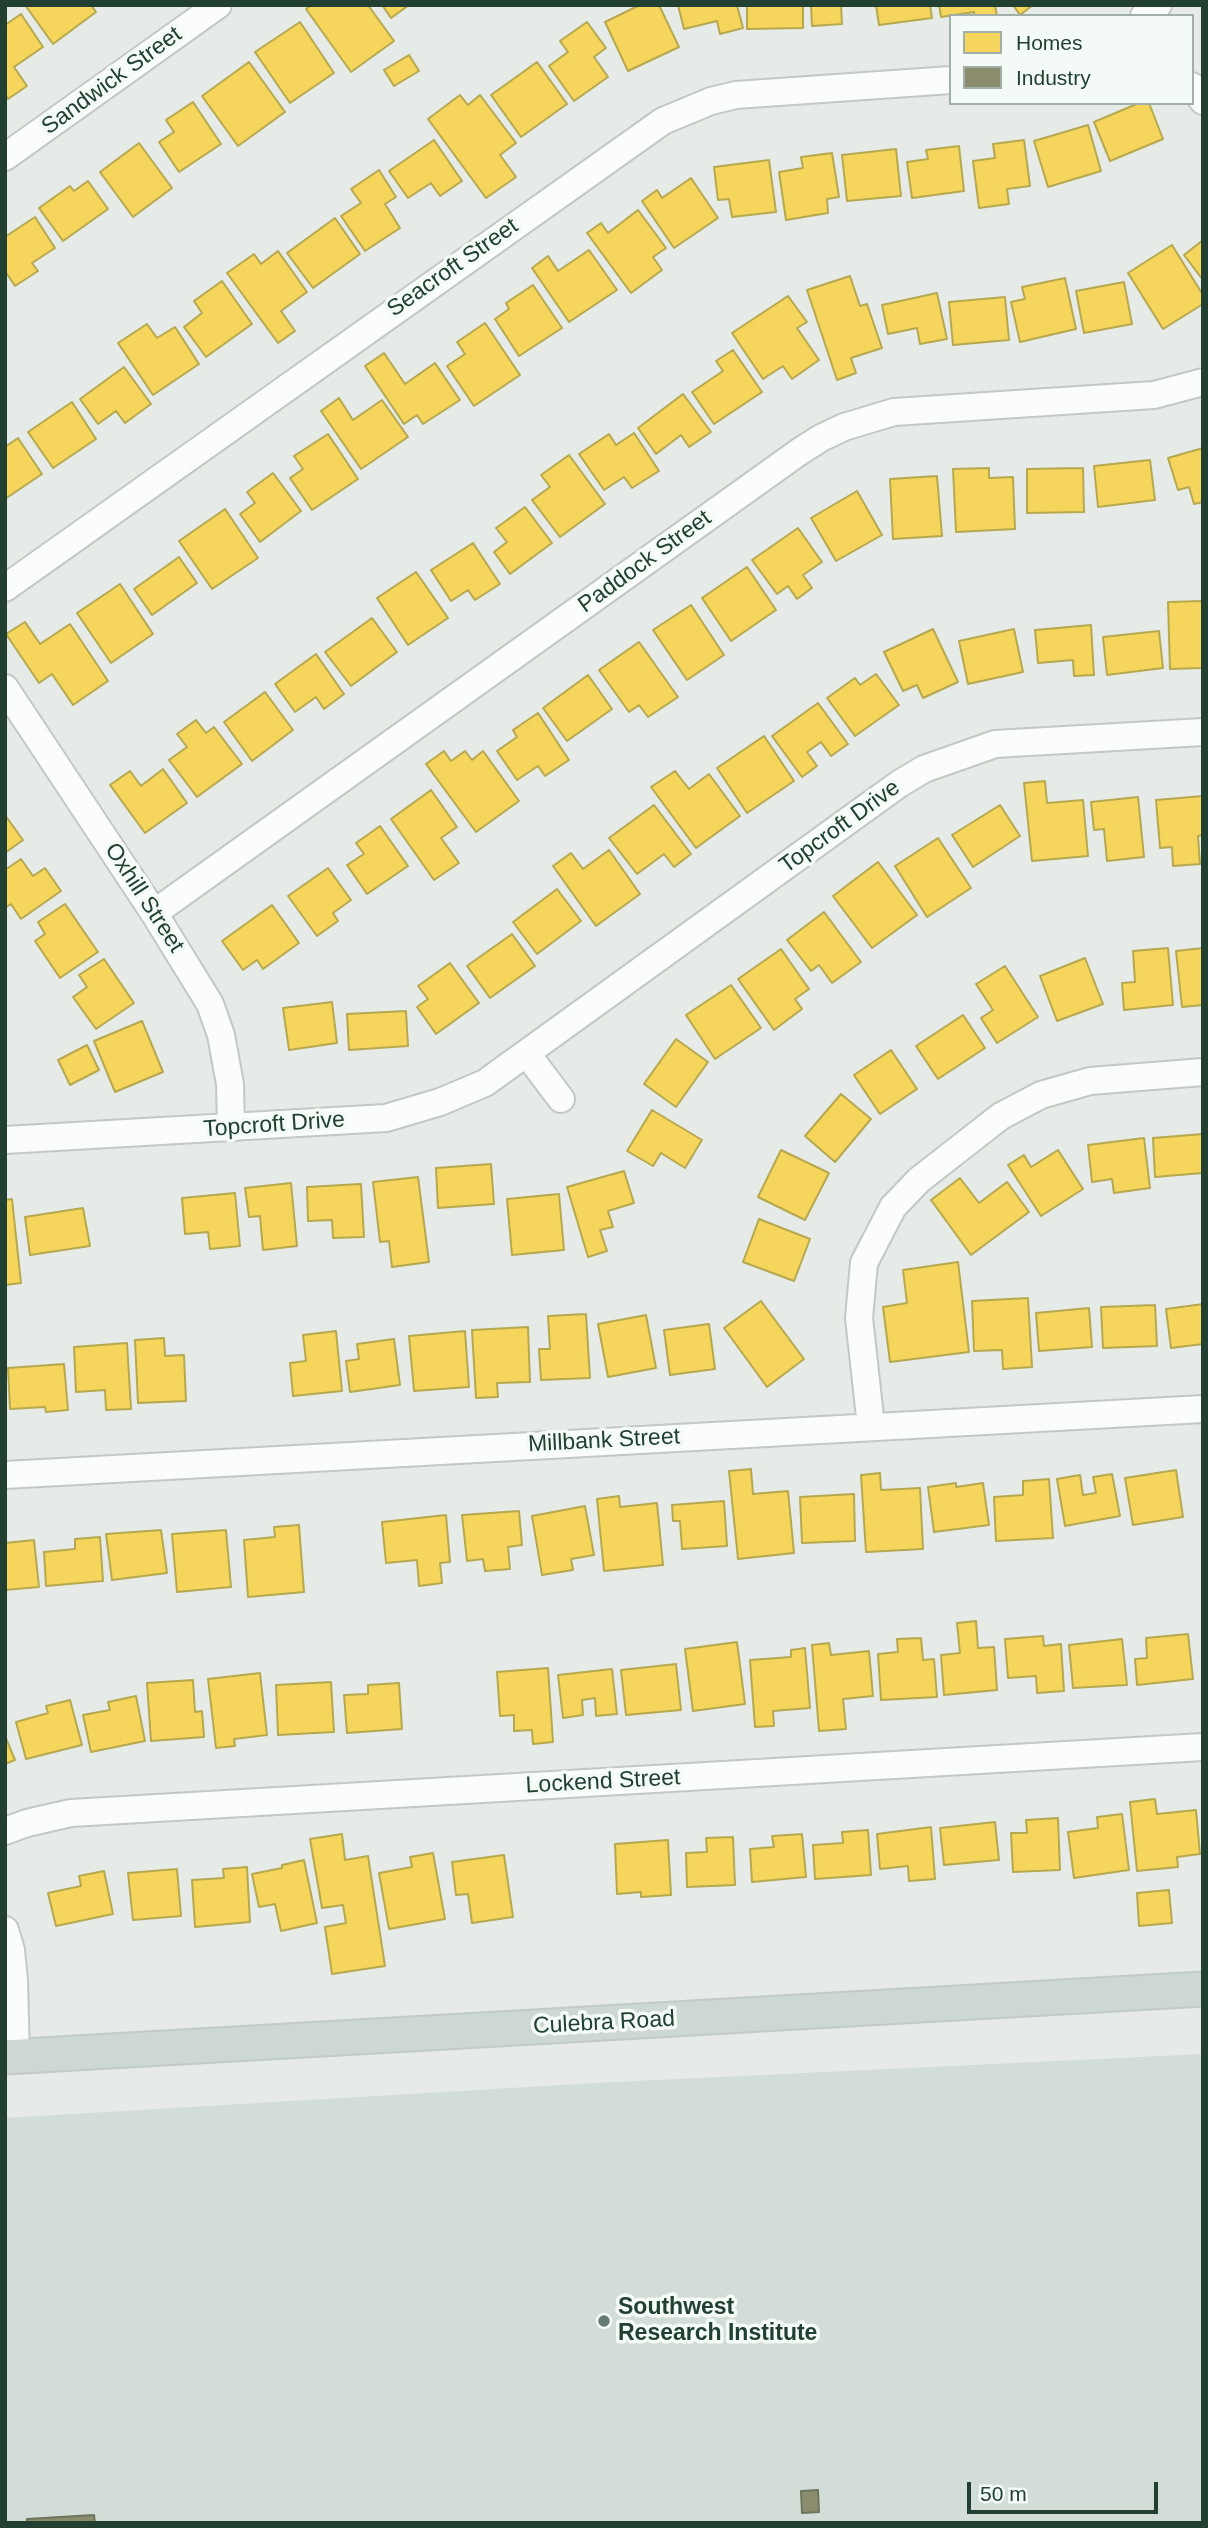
<!DOCTYPE html>
<style>
body{margin:0}
#map{position:relative;width:1208px;height:2528px;overflow:hidden;background:#e6ebe8;font-family:Helvetica,sans-serif}
canvas{display:block}
.frame{position:absolute;inset:0;border:7px solid #214032;pointer-events:none}
.legend{position:absolute;left:949px;top:14px;width:245px;height:91px;box-sizing:border-box;background:#f4faf6;border:2px solid #a0b0a8;margin:0;padding:9px 12px;list-style:none;font-size:21px;color:#214032}
.legend li{display:flex;align-items:center;gap:14px;height:35px}
.legend b{width:35px;border:2px solid #a0b0a8}
.scale{position:absolute;left:967px;top:2482px;width:191px;height:32px;box-sizing:border-box;border:4px solid #214032;border-top:0;padding-left:9px;font-size:21px;line-height:24px;white-space:nowrap;color:#214032;-webkit-text-stroke:5px #f4faf6;paint-order:stroke}
</style>
<div id="map">
<canvas width="1208" height="2528"></canvas>
<div class="frame"></div>
<ul class="legend">
<li><b style="height:19px;background:#f6d55c"></b>Homes</li>
<li><b style="height:19px;background:#8c8c6e"></b>Industry</li>
</ul>
<div class="scale">50 m</div>
</div>
<script>
const c = document.querySelector('canvas').getContext('2d');
c.lineJoin = 'round';
function paint(path, color) { c.fillStyle = color; c.fill(path, 'evenodd'); }
const shape = rows => new Path2D(rows.map(r => 'M' + r).join(''));
function stroke(path, color, width, dash) { c.strokeStyle = color; c.lineWidth = width; c.lineCap = dash ? 'butt' : 'round'; c.setLineDash(dash || []); c.stroke(path); }
function write(font, color, halo, rows, align = 'center') {
  c.font = font + ' Helvetica,sans-serif'; c.lineWidth = 7; c.setLineDash([]); c.textBaseline = 'middle'; c.strokeStyle = halo; c.fillStyle = color; for (const [text, x, y, turn = 0] of rows) {
    c.save(); c.translate(x, y); c.rotate((+turn || 0) * Math.PI / 180); c.textAlign = isNaN(turn) ? turn : align; if (halo) c.strokeText(text, 0, 0); c.fillText(text, 0, 0); c.restore();
  }
}
paint(shape([
 [1203,2054,1203,2523,5,2523,5,2118,595,2083]
]), '#d3ddd7');
const homes = shape([
 [25,5,91,5,96,12,53,44,25,5],
 [311,5,368,5,394,41,351,72,306,9,311,5],
 [382,5,409,5,391,18,382,5],
 [640,5,659,5,679,47,628,71,605,22,640,5],
 [678,5,737,5,743,28,720,34,717,21,684,29,678,5],
 [747,5,803,5,803,28,747,29,747,5],
 [811,5,841,5,842,24,812,26,811,5],
 [876,5,930,5,932,18,879,25,876,5],
 [939,5,995,5,997,16,974,16,974,12,941,17,939,5],
 [1013,5,1033,5,1020,15,1013,5],
 [21,14,43,47,14,67,27,86,8,99,5,94,5,25,21,14],
 [300,22,334,73,290,103,255,52,300,22],
 [587,22,606,48,594,57,608,77,574,101,549,66,568,52,560,41,587,22],
 [409,55,419,71,394,86,384,70,409,55],
 [249,62,285,112,238,146,202,96,249,62],
 [537,62,567,104,521,137,491,95,537,62],
 [460,95,468,105,480,95,516,143,500,155,516,177,486,198,428,119,460,95],
 [193,102,221,144,179,172,159,142,174,132,166,120,193,102],
 [1139,103,1149,103,1163,139,1110,161,1094,122,1139,103],
 [1088,125,1101,171,1048,187,1034,141,1088,125],
 [434,140,462,181,440,196,431,183,408,198,389,171,434,140],
 [1024,140,1030,186,1007,189,1009,204,979,208,973,161,995,158,993,144,1024,140],
 [139,143,172,188,133,217,100,172,139,143],
 [959,146,964,191,912,198,907,162,928,159,926,150,959,146],
 [896,149,901,196,847,201,842,155,896,149],
 [832,153,839,197,827,199,828,213,786,220,779,172,803,168,801,157,832,153],
 [769,160,776,212,732,217,729,199,718,200,714,167,769,160],
 [379,170,396,197,385,204,400,228,365,251,341,216,361,203,351,189,379,170],
 [691,178,718,218,674,248,642,201,657,190,662,198,691,178],
 [88,181,108,209,63,241,39,208,70,186,74,191,88,181],
 [638,210,666,248,653,257,662,270,631,293,587,233,601,223,608,233,638,210],
 [35,217,55,248,32,263,38,271,15,286,5,271,5,237,35,217],
 [335,218,360,254,313,288,287,253,335,218],
 [1203,240,1203,280,1184,255,1203,240],
 [1172,245,1203,295,1203,304,1163,329,1128,273,1172,245],
 [589,250,617,290,569,322,532,268,548,256,558,271,589,250],
 [278,251,307,292,281,311,295,331,278,343,227,273,254,254,261,264,278,251],
 [850,276,860,306,867,304,882,348,851,358,856,373,837,380,807,290,850,276],
 [1065,278,1076,329,1020,342,1011,302,1025,299,1022,287,1065,278],
 [222,281,252,324,206,357,184,327,202,313,194,301,222,281],
 [1124,282,1132,324,1084,333,1076,291,1124,282],
 [533,285,562,328,519,356,495,319,509,309,506,303,533,285],
 [937,293,947,339,920,344,917,328,888,334,882,305,937,293],
 [788,296,807,322,797,328,819,360,792,379,783,366,763,379,732,333,788,296],
 [1005,297,1009,340,953,345,949,302,1005,297],
 [485,323,520,375,474,406,447,366,465,354,457,342,485,323],
 [147,324,157,338,175,327,199,364,153,395,118,343,147,324],
 [733,350,762,392,714,424,692,392,723,371,716,361,733,350],
 [384,353,405,384,435,363,460,400,423,424,417,415,404,424,365,366,384,353],
 [124,367,151,404,125,423,116,411,98,424,80,399,124,367],
 [683,394,711,432,689,447,681,435,656,454,638,428,683,394],
 [339,398,353,420,382,400,408,437,361,469,321,411,339,398],
 [72,402,96,439,53,468,28,432,72,402],
 [634,433,659,471,632,488,624,477,604,490,579,454,609,434,616,445,634,433],
 [328,434,358,479,312,510,290,478,303,469,294,456,328,434],
 [18,438,42,474,5,499,5,447,18,438],
 [1203,448,1203,502,1194,504,1189,487,1178,490,1168,458,1203,448],
 [569,455,605,504,560,537,532,500,550,487,541,475,569,455],
 [1150,460,1155,500,1098,507,1094,466,1150,460],
 [989,468,989,478,1013,477,1015,529,956,532,953,469,989,468],
 [1083,468,1084,512,1027,513,1027,469,1083,468],
 [273,473,301,511,260,542,240,514,255,503,247,492,273,473],
 [937,476,942,536,893,539,890,479,937,476],
 [857,491,882,535,836,561,811,518,857,491],
 [525,507,552,543,510,574,494,552,507,542,496,528,525,507],
 [225,509,258,558,212,589,179,541,225,509],
 [798,528,822,562,803,575,812,588,797,599,788,586,777,594,752,560,798,528],
 [473,543,500,584,475,600,468,590,451,601,431,570,473,543],
 [179,557,197,583,152,615,134,589,179,557],
 [747,567,776,610,731,641,702,598,747,567],
 [416,572,448,618,408,645,377,598,416,572],
 [120,584,153,634,111,663,77,613,120,584],
 [1203,601,1203,668,1170,669,1168,602,1203,601],
 [691,605,724,655,687,680,653,630,691,605],
 [372,618,397,652,351,686,325,652,372,618],
 [25,622,40,644,70,624,108,681,73,705,52,674,39,683,6,634,25,622],
 [1091,625,1094,675,1074,676,1073,660,1038,663,1035,630,1091,625],
 [933,629,958,682,923,698,917,685,903,691,884,652,933,629],
 [1014,629,1023,672,968,684,959,641,1014,629],
 [1159,631,1163,668,1107,675,1103,637,1159,631],
 [639,642,678,697,648,717,639,705,629,712,599,670,639,642],
 [316,654,344,694,324,709,316,697,295,712,275,684,316,654],
 [876,674,899,705,855,736,827,698,855,678,860,685,876,674],
 [588,675,612,709,567,741,543,708,588,675],
 [265,692,293,730,252,761,224,722,265,692],
 [818,703,848,744,831,756,821,742,807,752,817,766,802,777,772,736,818,703],
 [538,713,569,760,545,776,538,766,517,780,497,751,517,737,513,730,538,713],
 [196,720,206,733,214,727,242,764,197,797,169,760,187,747,177,734,196,720],
 [764,736,794,781,747,813,717,768,764,736],
 [444,751,451,761,465,751,472,760,483,751,519,801,476,832,426,764,444,751],
 [163,769,187,803,145,833,110,785,130,771,141,786,163,769],
 [675,771,689,789,709,774,740,816,696,848,651,787,675,771],
 [1045,781,1047,803,1083,800,1088,856,1032,861,1024,783,1045,781],
 [431,790,457,827,441,838,459,863,434,880,391,819,431,790],
 [1203,796,1203,835,1198,836,1200,864,1173,866,1172,847,1160,848,1156,800,1203,796],
 [1138,797,1144,857,1107,861,1104,829,1094,830,1091,802,1138,797],
 [654,805,691,854,674,867,664,854,637,874,609,838,654,805],
 [1000,805,1020,836,973,867,952,835,1000,805],
 [5,815,23,840,5,853,5,815],
 [380,826,408,866,367,894,347,865,364,854,356,843,380,826],
 [938,838,971,888,927,917,895,866,938,838],
 [609,850,640,894,596,926,553,866,571,853,583,869,609,850],
 [21,859,33,876,45,868,61,891,21,919,11,904,5,908,5,870,21,859],
 [878,862,917,915,872,948,833,896,878,862],
 [328,868,351,900,333,913,338,921,317,936,288,896,328,868],
 [557,889,581,921,537,954,513,922,557,889],
 [65,904,98,952,60,978,35,941,45,934,38,922,65,904],
 [272,905,299,943,263,969,257,960,243,970,222,941,272,905],
 [824,912,861,962,832,983,819,965,811,971,787,940,824,912],
 [512,934,535,966,490,998,467,966,512,934],
 [1168,948,1173,1005,1124,1010,1122,983,1135,982,1133,951,1168,948],
 [1203,948,1203,1005,1182,1007,1176,951,1203,948],
 [781,949,809,989,795,999,802,1009,774,1030,738,979,781,949],
 [1085,958,1103,1004,1057,1021,1040,976,1085,958],
 [104,959,134,1003,96,1029,73,997,87,987,79,975,104,959],
 [450,963,479,1003,436,1034,417,1007,428,999,418,986,450,963],
 [1005,966,1038,1017,997,1043,981,1018,993,1010,976,984,1005,966],
 [731,985,761,1028,715,1059,686,1015,731,985],
 [332,1002,337,1043,289,1050,283,1008,332,1002],
 [406,1011,408,1046,349,1050,347,1014,406,1011],
 [963,1015,985,1048,938,1079,916,1046,963,1015],
 [142,1021,163,1072,115,1092,94,1041,142,1021],
 [676,1039,708,1062,676,1107,644,1084,676,1039],
 [87,1045,99,1070,70,1085,58,1060,87,1045],
 [891,1050,917,1089,880,1114,854,1075,891,1050],
 [841,1094,871,1119,835,1162,805,1136,841,1094],
 [652,1110,702,1140,685,1168,661,1153,653,1166,627,1151,652,1110],
 [1203,1134,1203,1173,1155,1177,1153,1138,1203,1134],
 [1144,1138,1150,1188,1114,1193,1112,1179,1092,1182,1088,1145,1144,1138],
 [781,1150,829,1173,805,1220,758,1197,781,1150],
 [1058,1150,1083,1189,1041,1216,1008,1165,1024,1155,1031,1167,1058,1150],
 [491,1164,494,1204,438,1208,436,1168,491,1164],
 [624,1171,634,1203,608,1211,613,1227,600,1230,607,1251,588,1257,567,1187,624,1171],
 [418,1177,429,1262,392,1267,389,1241,380,1242,373,1182,418,1177],
 [960,1178,979,1203,1007,1182,1029,1212,971,1255,931,1200,960,1178],
 [291,1183,297,1246,263,1250,260,1216,249,1217,245,1188,291,1183],
 [361,1184,364,1237,333,1238,332,1220,308,1221,307,1187,361,1184],
 [235,1193,240,1246,210,1249,208,1232,185,1234,182,1198,235,1193],
 [559,1194,564,1250,512,1255,507,1199,559,1194],
 [12,1199,21,1283,5,1285,5,1200,12,1199],
 [83,1208,90,1246,30,1255,25,1217,83,1208],
 [759,1219,810,1239,794,1281,743,1262,759,1219],
 [958,1262,969,1352,890,1362,883,1307,907,1303,903,1270,958,1262],
 [1028,1298,1032,1367,1003,1369,1002,1350,974,1351,972,1301,1028,1298],
 [761,1301,804,1359,767,1387,724,1328,761,1301],
 [1203,1304,1203,1344,1171,1348,1166,1309,1203,1304],
 [1155,1305,1157,1346,1103,1348,1101,1307,1155,1305],
 [1089,1308,1092,1347,1039,1351,1036,1313,1089,1308],
 [586,1314,590,1378,541,1380,539,1349,550,1349,548,1316,586,1314],
 [646,1315,656,1368,608,1377,598,1324,646,1315],
 [709,1324,715,1369,670,1375,664,1330,709,1324],
 [528,1327,530,1382,497,1383,498,1397,476,1398,472,1330,528,1327],
 [336,1331,342,1391,293,1396,290,1363,306,1361,303,1335,336,1331],
 [465,1331,469,1387,414,1391,409,1336,465,1331],
 [164,1338,165,1356,184,1355,186,1401,138,1403,135,1340,164,1338],
 [394,1339,400,1385,350,1392,346,1361,359,1359,357,1344,394,1339],
 [127,1343,131,1409,106,1410,105,1390,76,1392,74,1347,127,1343],
 [64,1364,68,1410,46,1412,45,1407,10,1409,8,1368,64,1364],
 [751,1469,753,1494,788,1491,794,1553,738,1559,729,1471,751,1469],
 [1176,1470,1183,1517,1133,1525,1125,1478,1176,1470],
 [880,1473,881,1490,920,1488,923,1549,866,1552,861,1475,880,1473],
 [1112,1474,1120,1516,1065,1526,1057,1479,1080,1475,1083,1495,1096,1493,1093,1477,1112,1474],
 [1049,1479,1053,1538,996,1541,994,1497,1023,1495,1023,1481,1049,1479],
 [956,1483,956,1487,983,1483,989,1525,934,1532,928,1487,956,1483],
 [854,1494,855,1541,802,1543,800,1497,854,1494],
 [619,1496,620,1507,657,1503,663,1565,604,1571,597,1499,619,1496],
 [724,1501,727,1546,682,1549,680,1521,673,1521,672,1505,724,1501],
 [585,1506,594,1555,571,1559,573,1570,542,1575,532,1516,585,1506],
 [519,1511,522,1545,508,1547,510,1569,485,1571,483,1559,467,1561,462,1515,519,1511],
 [446,1515,450,1562,440,1563,442,1583,419,1586,417,1560,386,1563,382,1522,446,1515],
 [299,1525,304,1592,248,1597,244,1540,275,1537,274,1527,299,1525],
 [161,1530,167,1573,112,1580,106,1534,161,1530],
 [226,1530,231,1587,177,1592,172,1534,226,1530],
 [100,1537,103,1581,46,1586,44,1552,75,1549,75,1539,100,1537],
 [34,1540,39,1587,5,1590,5,1543,34,1540],
 [976,1621,978,1648,994,1647,997,1690,944,1695,941,1655,960,1653,957,1623,976,1621],
 [1188,1634,1193,1679,1137,1685,1135,1659,1147,1658,1146,1638,1188,1634],
 [1043,1636,1044,1646,1061,1644,1064,1691,1037,1693,1036,1676,1008,1678,1005,1639,1043,1636],
 [921,1638,923,1660,934,1659,937,1697,881,1700,878,1654,898,1652,897,1639,921,1638],
 [1122,1639,1127,1685,1073,1688,1069,1645,1122,1639],
 [737,1642,745,1704,693,1711,685,1649,737,1642],
 [829,1643,831,1655,869,1651,873,1696,843,1699,846,1729,819,1731,812,1645,829,1643],
 [805,1648,810,1708,773,1711,774,1726,755,1727,750,1660,791,1657,791,1650,805,1648],
 [676,1664,681,1710,626,1715,621,1670,676,1664],
 [548,1668,553,1742,533,1744,532,1730,514,1731,514,1715,500,1716,497,1672,548,1668],
 [612,1669,617,1714,596,1716,595,1698,582,1700,583,1715,563,1718,558,1675,612,1669],
 [260,1673,267,1735,234,1739,235,1746,216,1748,208,1679,260,1673],
 [193,1680,195,1712,202,1711,204,1737,151,1741,147,1683,193,1680],
 [331,1682,334,1732,278,1735,276,1685,331,1682],
 [399,1683,402,1729,347,1733,344,1695,368,1694,368,1685,399,1683],
 [136,1696,145,1741,91,1752,83,1715,110,1710,108,1702,136,1696],
 [70,1700,82,1745,26,1759,16,1722,48,1713,46,1706,70,1700],
 [5,1736,15,1760,5,1764,5,1736],
 [1155,1799,1157,1814,1196,1810,1200,1854,1177,1857,1178,1867,1137,1871,1130,1802,1155,1799],
 [1122,1814,1129,1870,1074,1878,1068,1832,1098,1828,1097,1817,1122,1814],
 [1058,1818,1060,1870,1013,1872,1011,1833,1027,1833,1026,1820,1058,1818],
 [995,1822,999,1860,944,1865,940,1828,995,1822],
 [931,1827,935,1879,909,1881,908,1866,880,1869,877,1834,931,1827],
 [868,1830,871,1875,815,1879,813,1845,843,1843,842,1832,868,1830],
 [342,1834,345,1860,368,1856,385,1966,332,1974,325,1927,346,1923,343,1905,322,1908,310,1839,342,1834],
 [802,1834,806,1877,752,1882,750,1849,774,1847,772,1836,802,1834],
 [733,1837,735,1885,687,1887,686,1853,707,1852,706,1838,733,1837],
 [668,1840,671,1895,641,1897,641,1892,617,1894,615,1844,668,1840],
 [433,1853,445,1919,389,1929,379,1873,412,1867,410,1857,433,1853],
 [504,1855,513,1917,472,1923,468,1894,456,1895,452,1862,504,1855],
 [304,1860,317,1923,281,1931,275,1904,259,1907,252,1874,282,1868,282,1865,304,1860],
 [247,1867,250,1922,195,1927,192,1880,224,1878,223,1869,247,1867],
 [177,1869,181,1916,133,1920,128,1873,177,1869],
 [104,1871,113,1914,56,1926,48,1893,81,1886,79,1876,104,1871],
 [1169,1890,1172,1923,1139,1926,1137,1893,1169,1890]
]);
paint(homes, '#f6d55c');
stroke(homes, '#b6a84f', 2);
const industry = shape([
 [818,2490,819,2512,802,2513,801,2491,818,2490],
 [94,2515,95,2523,27,2523,27,2519,94,2515]
]);
paint(industry, '#8c8c6e');
stroke(industry, '#6c755c', 2);
const minor = shape([
 [1144,16,1158,5],
 [1192,86,1203,101],
 [5,157,218,5],
 [5,588,663,121,711,101,736,95,951,80],
 [5,688,154,913,210,1004,221,1035,230,1084,231,1128],
 [154,913,799,452,821,438,844,427,894,412,1154,395,1203,382],
 [527,1054,561,1099],
 [5,1140,386,1118,440,1102,485,1083,899,784,924,769,995,744,1203,732],
 [871,1426,859,1318,864,1263,893,1207,919,1180,1001,1116,1041,1095,1090,1081,1203,1072],
 [5,1475,1203,1409],
 [5,1831,27,1823,71,1813,1203,1747],
 [5,1930,11,1950,14,1980,16,2057]
]);
const major = shape([
 [5,2057,1203,1989]
]);
stroke(minor, '#c3c8c5', 30);
stroke(major, '#c1cac6', 37);
stroke(minor, '#fbfcfc', 26);
stroke(major, '#cdd7d3', 33);
for (const [x, y, r, color] of [
 [604,2321,7,"#667c72"]
]) { const dot = new Path2D(); dot.arc(x, y, r, 0, 2 * Math.PI); c.fillStyle = color; c.fill(dot); stroke(dot, '#f4faf6', 2.5); }
write('23px', '#214032', '#f4faf6', [
 ["Sandwick Street",112,81,-36],
 ["Seacroft Street",453,268,-35],
 ["Paddock Street",645,562,-36],
 ["Topcroft Drive",840,827,-36],
 ["Oxhill Street",144,898,57],
 ["Topcroft Drive",274,1125,-4],
 ["Millbank Street",604,1441,-3],
 ["Lockend Street",603,1782,-3],
 ["Culebra Road",604,2023,-3]
]);
write('bold 23px', '#214032', '#f4faf6', [
 ["Southwest",618,2308],
 ["Research Institute",618,2334]
], 'left');
</script>
